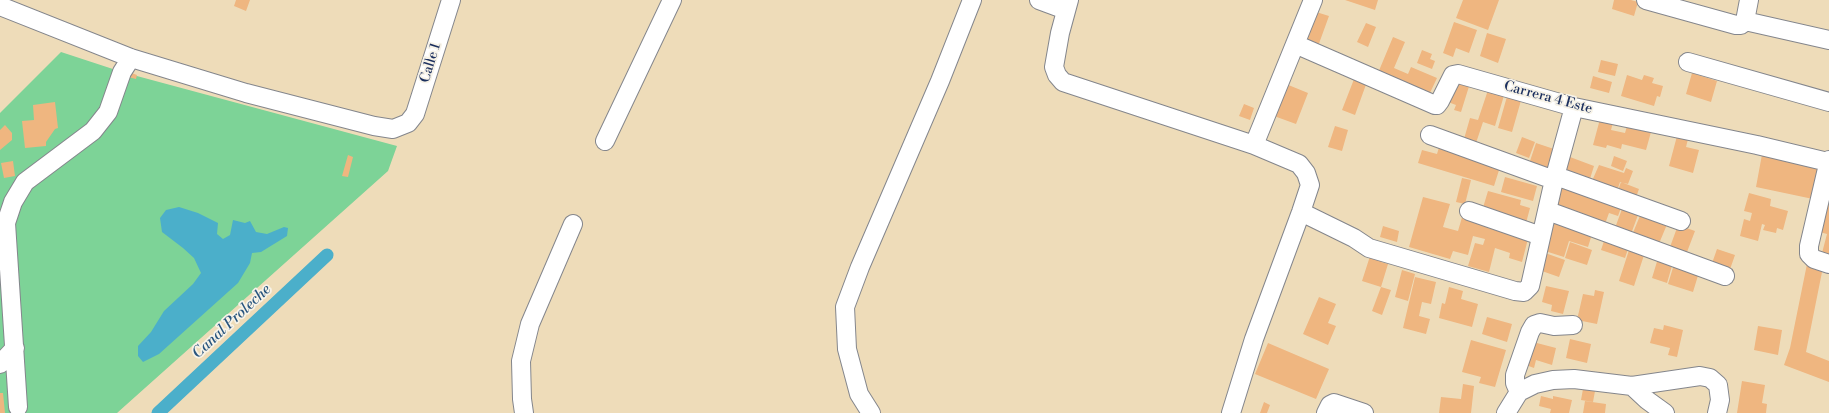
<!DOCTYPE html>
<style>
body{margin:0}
canvas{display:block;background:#eedcb9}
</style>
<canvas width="1829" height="413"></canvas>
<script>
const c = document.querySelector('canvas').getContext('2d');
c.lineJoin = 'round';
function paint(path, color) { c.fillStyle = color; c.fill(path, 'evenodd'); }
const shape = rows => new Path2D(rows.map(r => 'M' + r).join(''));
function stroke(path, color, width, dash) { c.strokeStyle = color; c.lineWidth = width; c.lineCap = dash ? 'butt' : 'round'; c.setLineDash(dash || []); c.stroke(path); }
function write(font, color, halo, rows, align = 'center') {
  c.font = font + ' "Libre Bodoni",serif'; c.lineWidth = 3.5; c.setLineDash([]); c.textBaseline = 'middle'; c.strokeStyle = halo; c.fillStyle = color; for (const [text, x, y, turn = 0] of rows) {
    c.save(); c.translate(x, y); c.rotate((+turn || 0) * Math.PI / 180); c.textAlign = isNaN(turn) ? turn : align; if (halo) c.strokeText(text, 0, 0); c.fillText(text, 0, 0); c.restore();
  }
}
paint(shape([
 [61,52,122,72,397,146,388,171,117,413,0,413,0,113]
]), '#7dd397');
paint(shape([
 [179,207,198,213,218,223,217,234,223,239,230,235,233,220,245,223,250,221,256,232,267,234,284,227,288,228,287,236,261,252,252,253,250,263,238,283,159,354,143,362,138,356,138,346,151,332,164,311,193,284,201,273,194,258,183,248,162,232,160,218,166,210]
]), '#4bafca');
stroke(shape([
 [158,413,327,255]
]), '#4bafca', 13);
paint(shape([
 [236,0,250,0,246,11,234,6],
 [1345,0,1378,0,1375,10],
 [1463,0,1499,0,1488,30,1456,18],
 [1614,0,1631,0,1638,2,1634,16,1612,9],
 [1313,11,1329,16,1317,49,1301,43],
 [1454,22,1477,30,1469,53,1456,48,1453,57,1443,53],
 [1366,23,1376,27,1368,47,1357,42],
 [1487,33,1506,39,1498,63,1480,56],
 [1393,37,1405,42,1394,68,1408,74,1411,67,1437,78,1429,95,1378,73],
 [1422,50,1432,54,1430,59,1435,61,1432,69,1417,63],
 [1601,60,1618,64,1615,76,1598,72],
 [129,72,137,75,136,79,128,77],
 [1692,73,1717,81,1711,102,1686,94],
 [1356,74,1368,79,1355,115,1342,110],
 [1627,75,1642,80,1644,75,1654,78,1652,83,1663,86,1660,97,1657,96,1654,106,1621,96],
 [1593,76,1612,82,1609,93,1590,88],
 [1471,80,1461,112,1454,110,1456,105,1448,102,1455,81],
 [1286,84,1308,93,1296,124,1274,116],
 [1489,87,1505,92,1495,126,1483,122,1476,143,1464,139,1470,118,1478,120],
 [1508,93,1522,97,1512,132,1498,128],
 [55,102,58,128,55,129,46,142,46,146,25,148,22,121,34,120,33,105],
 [1244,104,1254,108,1250,120,1239,116],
 [1600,119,1613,122,1611,130,1625,133,1627,126,1651,132,1646,150,1622,144,1621,149,1607,145,1606,148,1593,145],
 [5,125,12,133,12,140,0,150,0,130],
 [1335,126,1348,130,1342,151,1328,147],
 [1677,136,1688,139,1686,147,1699,150,1693,173,1669,166],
 [1522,137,1535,142,1529,158,1516,153],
 [1536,143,1554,149,1546,173,1528,167],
 [1440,144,1500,167,1494,186,1418,163,1422,150,1437,154],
 [1763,149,1820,161,1813,199,1756,187],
 [348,155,353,157,348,177,342,176],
 [1614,156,1627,161,1623,171,1611,166],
 [1570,157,1594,166,1589,182,1564,173],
 [13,161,15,176,4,178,1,163],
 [1599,165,1624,173,1626,168,1633,171,1628,184,1620,182,1617,191,1592,181],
 [1505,177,1537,186,1533,201,1501,192],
 [1462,178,1471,180,1465,204,1456,202],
 [1561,182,1622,205,1618,216,1609,213,1605,224,1553,206],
 [1621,182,1639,189,1635,200,1617,193],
 [1488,191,1521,200,1520,205,1530,208,1526,223,1482,211],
 [1749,193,1771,199,1770,206,1788,211,1783,230,1777,228,1776,233,1763,230,1765,225,1762,224,1758,241,1740,236,1744,219,1750,221,1752,213,1744,211],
 [1423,197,1450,204,1443,227,1458,231,1463,214,1490,221,1488,228,1515,236,1529,235,1522,262,1509,258,1510,253,1495,248,1489,272,1468,266,1475,243,1483,245,1485,239,1473,236,1468,255,1453,251,1450,259,1409,247],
 [1825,199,1829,201,1829,255,1822,253,1827,234,1816,231],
 [1622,209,1638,215,1631,234,1615,228],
 [1642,211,1668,222,1658,246,1632,235],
 [1556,219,1593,231,1588,247,1569,241,1564,257,1545,251],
 [1678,225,1695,231,1687,252,1670,247],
 [1383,226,1399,231,1397,242,1380,237],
 [1605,238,1629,246,1625,258,1601,250],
 [1570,242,1592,250,1587,265,1565,258],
 [1630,247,1645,252,1634,286,1619,281],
 [1717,249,1735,255,1728,275,1710,269],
 [1371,253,1383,256,1381,262,1388,264,1381,287,1362,281],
 [1545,253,1565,260,1559,277,1539,270],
 [1659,255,1674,259,1667,283,1652,278],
 [1675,261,1700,269,1693,292,1668,284],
 [1807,264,1823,267,1806,352,1829,361,1829,382,1784,365,1790,348],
 [1402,270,1415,274,1408,301,1395,297],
 [1415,277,1436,282,1431,304,1422,302,1419,316,1430,319,1426,334,1403,328],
 [1546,286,1569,291,1563,314,1551,311,1552,305,1542,302],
 [1381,287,1391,290,1382,315,1372,311],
 [1449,287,1463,291,1461,299,1478,304,1472,327,1439,318,1442,303,1445,304],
 [1595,290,1604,292,1597,324,1577,320,1583,294,1594,296],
 [1319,297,1336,304,1328,323,1336,326,1328,345,1303,334],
 [1487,317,1512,324,1507,342,1482,334],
 [1664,325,1683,330,1677,357,1668,355,1670,348,1650,343,1654,328,1663,330],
 [1758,326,1782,330,1778,355,1754,350],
 [1570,339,1591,344,1587,363,1566,358],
 [1471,340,1506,350,1495,387,1479,383,1481,377,1462,372],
 [1533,342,1556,348,1552,365,1536,360,1534,368,1526,365],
 [1268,343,1329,369,1316,399,1255,374],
 [1742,381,1765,385,1762,403,1767,404,1766,413,1737,413],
 [1463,384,1474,386,1471,413,1439,413,1441,397,1461,399],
 [1583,389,1595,391,1593,402,1581,400],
 [0,393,3,393,5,413,0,413],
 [1541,396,1553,399,1553,396,1572,400,1569,413,1550,413,1551,409,1539,406],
 [1585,401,1606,404,1605,413,1583,413],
 [1264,402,1270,405,1267,413,1260,413]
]), '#efb680');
const minor = shape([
 [1039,0,1066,10],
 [1069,0,1060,33,1054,67,1057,75,1063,82,1254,145,1299,164,1306,173,1310,185,1301,212,1254,339,1231,413],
 [1646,0,1736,25,1741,25,1745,21,1749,0],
 [0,6,131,58,246,93,374,126,393,129,408,123,415,114,451,0],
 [1745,21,1829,40],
 [1295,44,1435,105,1437,105,1440,101,1453,75,1458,74,1574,107,1757,145,1828,162],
 [1688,62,1829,102],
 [1430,135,1554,180],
 [605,141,672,0],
 [1254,145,1313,0],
 [1829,160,1809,246,1809,254,1814,259,1829,264],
 [1556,176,1681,221],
 [1469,211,1541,236],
 [1548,211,1725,276],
 [1301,212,1354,238,1369,248,1515,291,1524,292,1530,286,1554,180,1574,107],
 [0,364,15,348],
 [1632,386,1647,400,1665,413],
 [1519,392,1515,383,1515,375,1530,332,1534,325,1540,323,1554,326,1573,325],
 [18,407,6,223,13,202,25,182,93,131,108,112,122,72,131,58],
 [524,413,522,399,521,361,530,324,573,224],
 [871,413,859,394,847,349,845,307,860,267,940,81,972,0],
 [1326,413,1330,405,1334,403,1364,413],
 [1506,413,1519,392,1535,384,1553,380,1574,379,1632,386,1700,376,1710,378,1718,385,1720,400,1717,413]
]);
stroke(minor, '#84868c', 20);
stroke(minor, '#fff', 18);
write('14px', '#1b2f5e', '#f7f3e8', [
 ["Calle 1",431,63,-73],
 ["Carrera 4 Este",1548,98,15]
]);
write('italic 15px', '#29557e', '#f7f3e8', [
 ["Canal Proleche",232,322,-43]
]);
</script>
